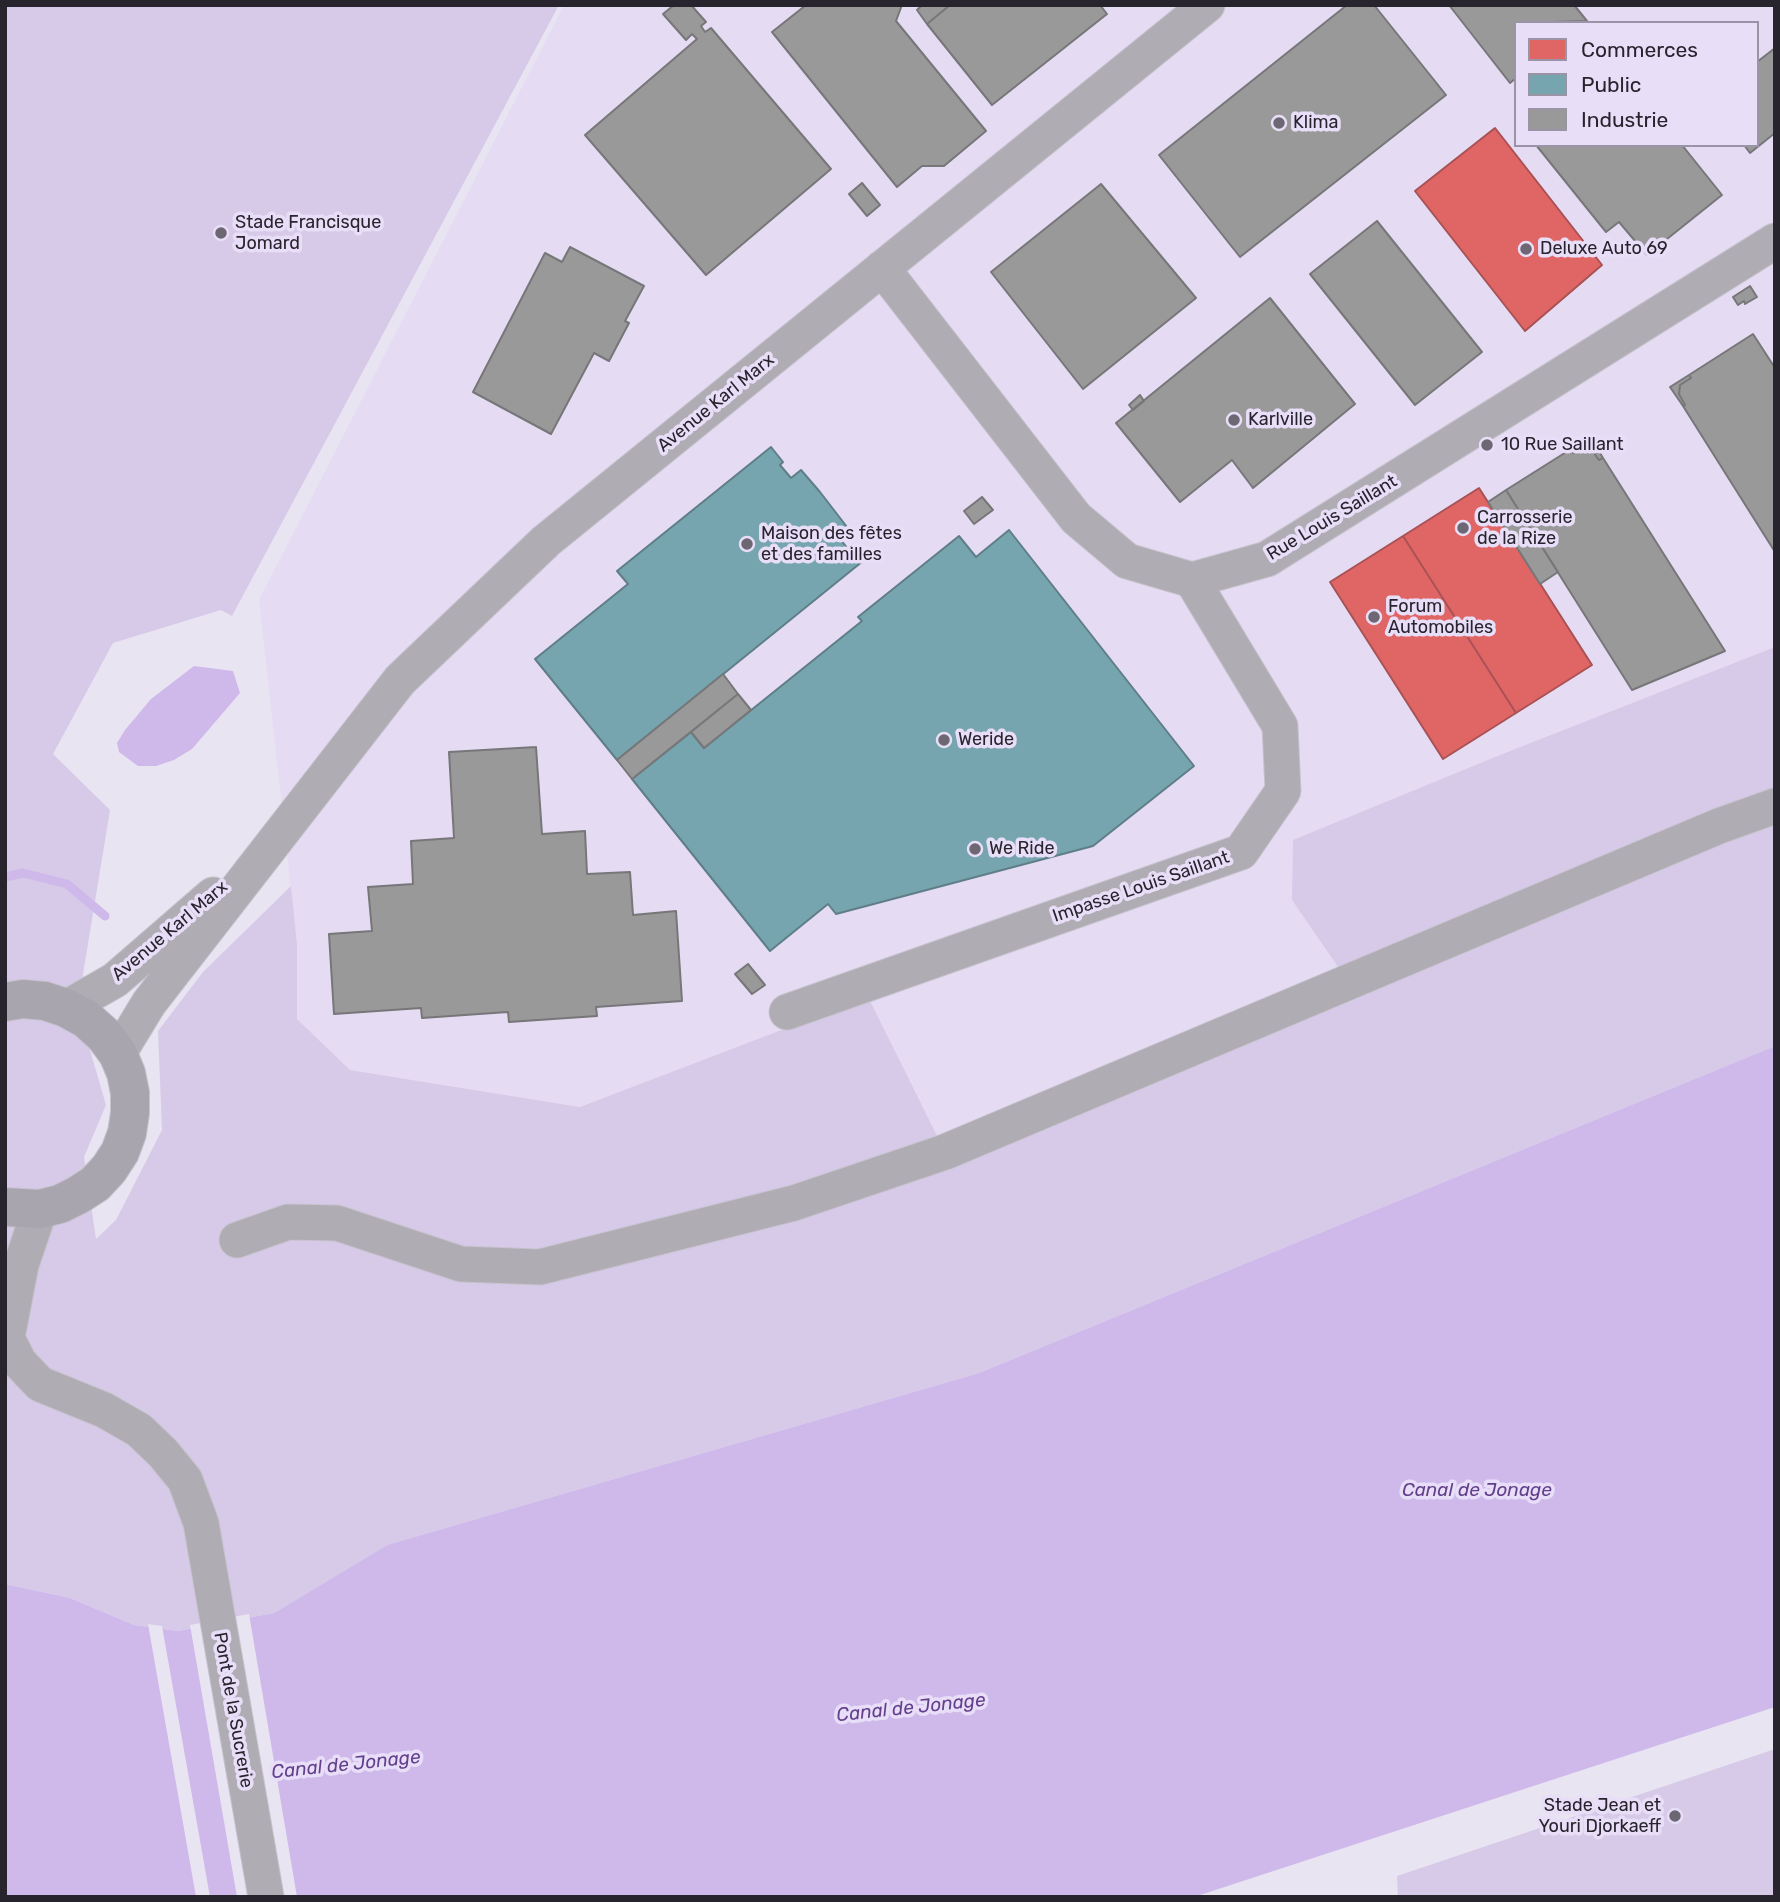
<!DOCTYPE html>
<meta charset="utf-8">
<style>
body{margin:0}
#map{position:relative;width:1780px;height:1902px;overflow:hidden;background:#e9e4f2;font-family:Rubik,sans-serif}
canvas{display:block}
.frame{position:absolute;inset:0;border:7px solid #28242d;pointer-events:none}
.legend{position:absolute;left:1514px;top:21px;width:245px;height:126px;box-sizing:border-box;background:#e8def8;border:2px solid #9b94a7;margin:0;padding:9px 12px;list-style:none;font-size:21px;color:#28242d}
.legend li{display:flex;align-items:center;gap:14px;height:35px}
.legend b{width:35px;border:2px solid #9b94a7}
</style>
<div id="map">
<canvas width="1780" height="1902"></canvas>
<div class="frame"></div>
<ul class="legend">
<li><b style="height:19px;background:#e06666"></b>Commerces</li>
<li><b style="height:19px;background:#76a5af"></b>Public</li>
<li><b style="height:19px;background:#999"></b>Industrie</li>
</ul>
</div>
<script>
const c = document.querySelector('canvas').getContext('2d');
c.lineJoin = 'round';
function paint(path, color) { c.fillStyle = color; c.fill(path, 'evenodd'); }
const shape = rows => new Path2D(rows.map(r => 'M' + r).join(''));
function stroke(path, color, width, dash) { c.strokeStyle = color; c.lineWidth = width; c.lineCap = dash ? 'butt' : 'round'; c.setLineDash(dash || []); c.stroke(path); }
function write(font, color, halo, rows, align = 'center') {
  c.font = font + ' Rubik,sans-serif'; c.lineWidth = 7; c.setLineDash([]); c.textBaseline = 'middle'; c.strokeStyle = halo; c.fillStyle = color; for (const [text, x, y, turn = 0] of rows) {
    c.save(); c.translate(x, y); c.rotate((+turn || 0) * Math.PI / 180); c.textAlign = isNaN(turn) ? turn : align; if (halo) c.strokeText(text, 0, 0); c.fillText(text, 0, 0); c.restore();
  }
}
paint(shape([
 [564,5,1775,5,1775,728,1292,900,1353,990,947,1157,814,1021,580,1107,350,1070,297,1019,297,944,259,600],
 [1516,23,1757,23,1757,145,1516,145]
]), '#e5dcf4');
paint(shape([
 [5,5,559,5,232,616,221,610,113,643,53,754,110,810,83,974,90,1050,106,1105,84,1157,96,1239,116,1220,162,1130,158,1031,203,972,291,886,297,944,297,1019,350,1070,580,1107,868,997,945,1152,1353,989,1292,900,1293,840,1500,755,1775,647,1775,1046,979,1373,387,1545,274,1613,178,1631,134,1625,70,1598,5,1584],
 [1775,1749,1775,1897,1398,1897,1397,1876]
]), '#d6cae8');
paint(shape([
 [194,666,233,671,240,693,192,749,174,760,156,766,138,766,119,752,117,743,125,730,151,699],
 [1775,1046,1775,1707,1194,1897,5,1897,5,1584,70,1598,134,1625,178,1631,274,1613,387,1545,979,1373]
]), '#ceb9ea');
paint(shape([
 [249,1614,297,1897,237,1897,190,1625],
 [148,1624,162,1626,210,1897,196,1897]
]), '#e9e4f2');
const shops = shape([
 [1495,128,1602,265,1525,331,1415,191,1495,128],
 [1479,488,1592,665,1516,713,1403,536,1479,488],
 [1403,536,1516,713,1443,759,1330,582,1403,536]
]);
paint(shops, '#e06666');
stroke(shops, '#a95255', 2);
const public = shape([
 [771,447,783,462,780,465,791,478,801,470,820,492,847,527,837,535,848,549,851,546,863,561,617,760,535,659,628,584,617,571,771,447],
 [1009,530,1194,766,1093,846,836,914,828,904,770,951,632,779,691,732,704,748,862,621,858,617,959,536,976,557,1009,530]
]);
paint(public, '#76a5af');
stroke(public, '#5f7e88', 2);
const industry = shape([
 [674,5,691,5,706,22,701,26,705,32,711,28,831,169,706,275,585,135,697,39,692,34,686,40,663,14,674,5],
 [806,5,902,5,896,21,986,131,944,166,922,166,897,187,772,32,806,5],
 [922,5,950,5,927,24,917,10,922,5],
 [950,5,1100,5,1107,14,992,105,927,24,950,5],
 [1347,5,1374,5,1446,95,1240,257,1159,155,1347,5],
 [1449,5,1574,5,1587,21,1516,23,1516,78,1510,83,1449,5],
 [1775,48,1775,133,1750,153,1744,145,1757,145,1757,62,1775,48],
 [1536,145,1682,145,1722,195,1647,255,1619,222,1606,232,1536,145],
 [862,183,880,205,867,216,849,194,862,183],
 [1101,184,1196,298,1083,389,991,272,1101,184],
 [1377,221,1482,352,1415,405,1310,274,1377,221],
 [570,247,644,286,625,321,629,323,609,361,594,353,551,434,473,392,545,253,562,262,570,247],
 [1750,286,1757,297,1745,304,1744,301,1738,305,1733,297,1750,286],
 [1270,298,1355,404,1253,488,1232,460,1180,502,1116,423,1270,298],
 [1753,334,1775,368,1775,552,1683,406,1685,405,1679,394,1680,385,1691,378,1689,375,1753,334],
 [1689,375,1691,378,1680,385,1679,394,1685,405,1683,406,1670,387,1689,375],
 [1140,395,1144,401,1133,410,1129,405,1140,395],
 [1590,437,1603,458,1599,460,1591,449,1582,447,1573,453,1571,449,1590,437],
 [1582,447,1591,449,1599,460,1603,458,1725,651,1632,690,1506,490,1571,449,1573,453,1582,447],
 [1506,490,1558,572,1540,584,1488,502,1506,490],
 [982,497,993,510,974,524,964,511,982,497],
 [723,674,738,694,632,779,617,760,723,674],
 [738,694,751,710,704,748,691,732,738,694],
 [536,747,542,834,585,831,587,874,630,872,633,915,676,911,682,1001,596,1007,597,1016,509,1022,508,1012,422,1018,421,1008,334,1014,329,934,372,931,368,887,413,884,411,841,454,838,449,752,536,747],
 [748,964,765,985,752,994,735,974,748,964]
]);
paint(industry, '#999');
stroke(industry, '#777679', 2);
stroke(shape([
 [5,877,23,873,67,884,105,916]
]), '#ceb9ea', 9);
const minor = shape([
 [882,268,1076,518,1127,561,1192,580,1267,559,1775,241],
 [66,1008,115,980,213,895],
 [787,1012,1241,852,1283,791,1280,726,1192,580],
 [118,1054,149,1003,400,680,546,541,1207,5],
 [237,1240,288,1222,337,1223,461,1264,540,1267,794,1203,945,1152,1719,826,1775,806],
 [5,1334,19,1362,40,1384,104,1410,139,1430,163,1453,185,1480,201,1523,266,1897],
 [7,1338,21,1265,40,1209]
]);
const major = shape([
 [5,1002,23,999,45,1001,66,1008,86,1019,104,1035,118,1054,126,1073,130,1093,130,1113,127,1133,120,1152,109,1169,95,1184,78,1195,60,1204,40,1209,5,1207]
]);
stroke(minor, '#c7c2ce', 37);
stroke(major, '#c7c2ce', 40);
stroke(minor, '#afadb3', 35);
stroke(major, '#a8a5ae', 38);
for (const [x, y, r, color] of [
 [1279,123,7,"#6c6772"],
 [221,233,7,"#6c6772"],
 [1526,249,7,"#6c6772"],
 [1234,420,7,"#6c6772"],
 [1487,445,7,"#6c6772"],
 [1463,528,7,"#6c6772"],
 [747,544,7,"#6c6772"],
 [1374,617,7,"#6c6772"],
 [944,740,7,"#6c6772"],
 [975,849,7,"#6c6772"],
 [1675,1816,7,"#6c6772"]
]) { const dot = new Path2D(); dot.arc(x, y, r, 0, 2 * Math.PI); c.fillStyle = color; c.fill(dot); stroke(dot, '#e8def8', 2.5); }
write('18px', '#28242d', '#e8def8', [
 ["Klima",1293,123],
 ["Stade Francisque",235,223],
 ["Jomard",235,244],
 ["Deluxe Auto 69",1540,249],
 ["Karlville",1248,420],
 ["10 Rue Saillant",1501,445],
 ["Carrosserie",1477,518],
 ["de la Rize",1477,539],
 ["Maison des fêtes",761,534],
 ["et des familles",761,555],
 ["Forum",1388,607],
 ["Automobiles",1388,628],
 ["Weride",958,740],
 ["We Ride",989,849],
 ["Stade Jean et",1661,1806,"right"],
 ["Youri Djorkaeff",1661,1827,"right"]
], 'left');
write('18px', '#28242d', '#e8def8', [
 ["Avenue Karl Marx",716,403,-39],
 ["Rue Louis Saillant",1332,518,-31],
 ["Impasse Louis Saillant",1141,887,-19],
 ["Avenue Karl Marx",170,931,-40],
 ["Pont de la Sucrerie",233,1710,80]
]);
write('italic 19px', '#63408c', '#e8def8', [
 ["Canal de Jonage",1477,1491],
 ["Canal de Jonage",911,1708,-6],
 ["Canal de Jonage",346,1765,-6]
]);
</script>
